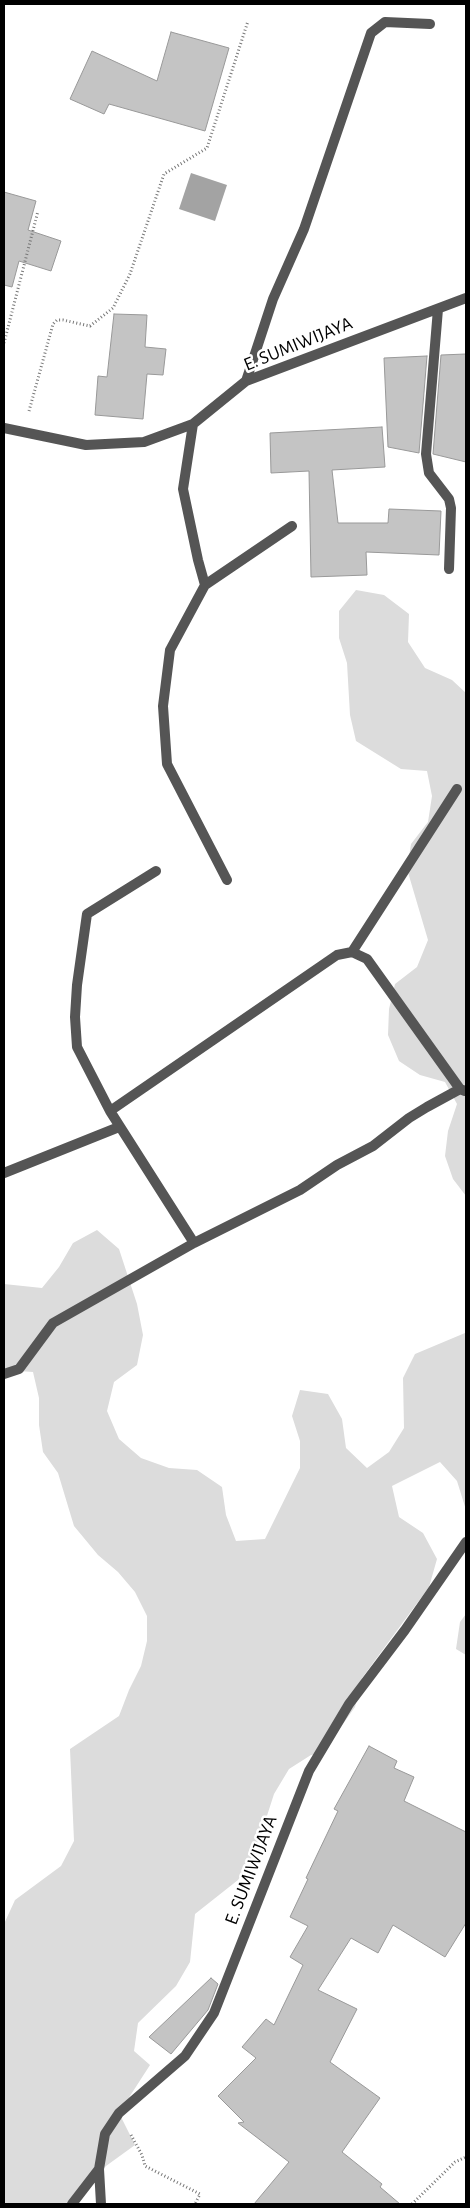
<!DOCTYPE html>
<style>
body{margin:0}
#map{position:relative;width:470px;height:2208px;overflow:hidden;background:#fff;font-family:"Alegreya Sans",sans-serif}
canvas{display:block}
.frame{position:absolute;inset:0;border:5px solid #000;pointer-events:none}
</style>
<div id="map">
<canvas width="470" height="2208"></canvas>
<div class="frame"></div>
</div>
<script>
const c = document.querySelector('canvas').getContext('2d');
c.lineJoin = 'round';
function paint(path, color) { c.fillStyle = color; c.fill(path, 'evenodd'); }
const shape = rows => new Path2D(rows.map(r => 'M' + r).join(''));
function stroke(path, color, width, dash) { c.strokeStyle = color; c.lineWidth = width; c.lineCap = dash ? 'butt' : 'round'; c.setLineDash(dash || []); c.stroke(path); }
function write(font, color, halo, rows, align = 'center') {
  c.font = font + ' "Alegreya Sans",sans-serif'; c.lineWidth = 5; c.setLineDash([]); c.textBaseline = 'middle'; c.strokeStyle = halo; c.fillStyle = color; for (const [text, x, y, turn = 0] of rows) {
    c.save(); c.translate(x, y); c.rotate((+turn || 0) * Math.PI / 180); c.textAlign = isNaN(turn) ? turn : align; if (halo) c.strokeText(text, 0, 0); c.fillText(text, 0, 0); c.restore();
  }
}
paint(shape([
 [356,590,384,595,409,614,408,642,425,668,452,680,466,693,466,1196,453,1179,445,1156,448,1131,457,1104,445,1082,420,1075,399,1061,388,1035,389,1009,395,984,417,967,428,940,407,869,411,844,428,822,432,796,427,771,401,769,356,741,350,715,347,663,339,638,339,611],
 [97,1230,119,1249,137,1304,143,1335,137,1365,114,1382,107,1411,119,1439,141,1458,169,1468,197,1470,222,1487,226,1515,236,1541,265,1539,300,1468,300,1441,292,1416,300,1390,328,1394,342,1419,346,1448,367,1468,389,1452,404,1428,403,1378,415,1354,465,1333,466,1324,466,1510,457,1481,440,1462,392,1486,399,1517,423,1533,437,1559,429,1587,362,1678,355,1707,338,1731,320,1754,311,1755,289,1769,274,1794,255,1853,238,1880,195,1914,190,1962,176,1986,138,2023,134,2051,150,2065,119,2113,135,2145,106,2166,85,2187,75,2204,4,2204,4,1924,15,1900,61,1866,74,1841,70,1749,119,1716,129,1690,141,1666,147,1641,147,1616,135,1592,118,1572,98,1555,74,1526,58,1473,43,1452,39,1425,39,1398,33,1372,4,1370,4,1284,42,1288,59,1267,73,1243],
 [466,1614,466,1655,456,1649,460,1622]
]), '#dcdcdc');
paint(shape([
 [191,173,227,185,215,221,179,209]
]), '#a3a3a3');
const building = shape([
 [171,32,229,48,205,131,109,104,104,114,70,99,92,51,157,81,171,32],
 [4,192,36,201,28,230,61,241,51,271,19,261,12,287,4,285,4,192],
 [114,314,147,315,145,347,166,349,163,375,147,374,143,419,95,415,98,376,107,377,114,314],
 [466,354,466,462,433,454,441,355,466,354],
 [427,356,419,453,388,447,384,358,427,356],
 [382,427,385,467,332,470,338,523,388,523,389,509,441,511,439,555,366,552,367,575,311,577,309,471,271,473,270,433,382,427],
 [369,1746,397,1761,394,1768,414,1777,404,1801,466,1832,466,1923,445,1957,393,1925,378,1953,351,1938,318,1990,357,2009,330,2062,380,2098,342,2152,382,2184,380,2187,400,2204,254,2204,289,2162,238,2123,244,2122,218,2096,256,2058,242,2047,266,2019,274,2025,303,1965,290,1957,308,1926,290,1917,308,1879,306,1878,338,1811,334,1809,369,1746],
 [211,1978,218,1984,208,2010,171,2054,149,2037,211,1978]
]);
paint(building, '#c4c4c4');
stroke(building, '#999', 1);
stroke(shape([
 [4,343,38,211],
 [29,411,53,324,57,320,63,320,90,326,113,308,130,274,164,174,207,148,248,21],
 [131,2135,142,2155,145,2166,200,2194,195,2204],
 [412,2204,455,2162,466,2157]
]), '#777', 3, [1, 2.5]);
stroke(shape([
 [438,309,426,454,429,473,449,499,451,508,449,569],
 [246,381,273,299,304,229,371,33,385,22,430,24],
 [193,424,183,489,198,560,205,585,170,650,163,706,167,764,227,880],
 [4,428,86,445,144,442,193,424,246,381,466,298],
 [205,585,292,526],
 [352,952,457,789],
 [110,1111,77,1047,75,1017,77,985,87,914,156,871],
 [4,1173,119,1127],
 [194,1243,110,1111,337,955,352,952,367,959,460,1089],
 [4,1374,19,1369,53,1323,194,1243,300,1190,337,1165,373,1146,409,1118,427,1107,460,1089,465,1091],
 [72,2204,99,2169],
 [101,2204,99,2169,105,2134,119,2113,185,2056,214,2013,309,1771,349,1704,405,1630,466,1542]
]), '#555', 10);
write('19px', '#000', '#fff', [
 ["E. SUMIWIJAYA",298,344,-22],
 ["E. SUMIWIJAYA",251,1870,-69]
]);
</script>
